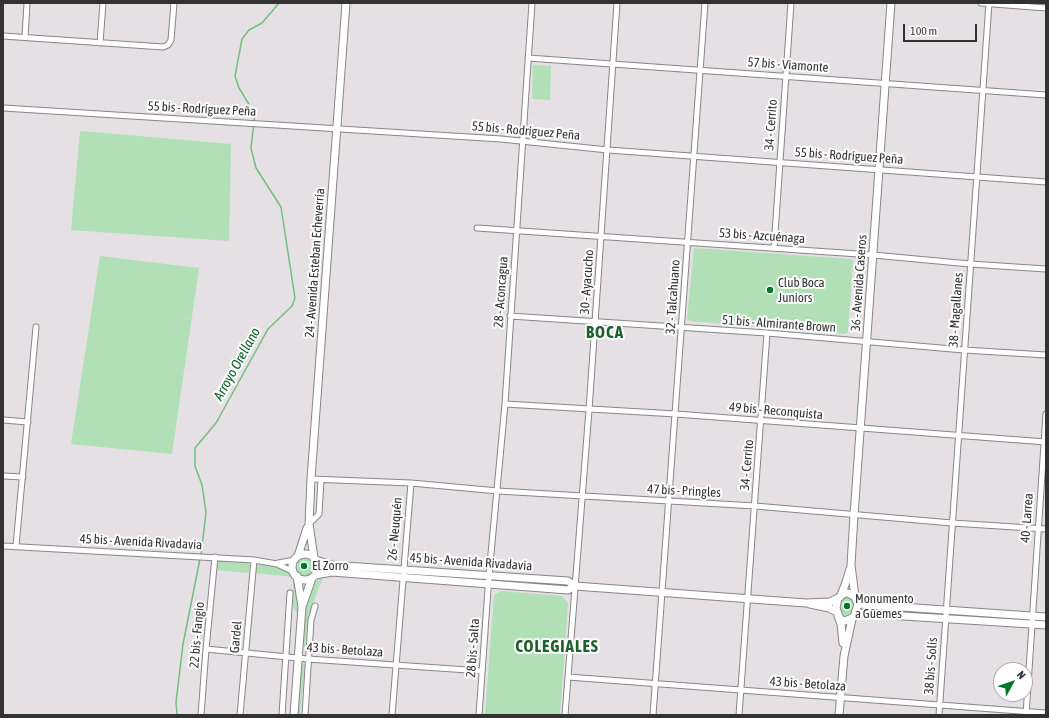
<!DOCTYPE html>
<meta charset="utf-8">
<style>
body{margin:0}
#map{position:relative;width:1049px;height:718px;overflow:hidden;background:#e4e0e3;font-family:"Asap Condensed",sans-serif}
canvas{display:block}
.frame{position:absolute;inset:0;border:4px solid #333233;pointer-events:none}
.north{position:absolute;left:993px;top:662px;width:40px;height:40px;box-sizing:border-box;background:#fff;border:1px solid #adadad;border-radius:50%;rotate:50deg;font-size:11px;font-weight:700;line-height:16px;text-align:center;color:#333233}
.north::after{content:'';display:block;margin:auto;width:14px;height:18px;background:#00762b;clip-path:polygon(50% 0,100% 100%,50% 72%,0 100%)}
.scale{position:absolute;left:903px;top:24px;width:74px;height:18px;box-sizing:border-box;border:2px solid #333233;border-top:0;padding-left:5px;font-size:12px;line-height:14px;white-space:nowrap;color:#333233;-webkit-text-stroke:3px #fff;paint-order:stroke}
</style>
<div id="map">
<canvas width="1049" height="718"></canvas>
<div class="frame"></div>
<div class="north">N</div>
<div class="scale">100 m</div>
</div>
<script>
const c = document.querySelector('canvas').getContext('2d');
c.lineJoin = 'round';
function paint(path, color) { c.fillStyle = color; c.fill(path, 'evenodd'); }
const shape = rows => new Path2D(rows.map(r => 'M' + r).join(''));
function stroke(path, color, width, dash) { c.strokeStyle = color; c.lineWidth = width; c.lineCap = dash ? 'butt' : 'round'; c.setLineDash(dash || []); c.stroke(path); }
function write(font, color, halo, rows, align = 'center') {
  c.font = font + ' "Asap Condensed",sans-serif'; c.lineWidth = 4; c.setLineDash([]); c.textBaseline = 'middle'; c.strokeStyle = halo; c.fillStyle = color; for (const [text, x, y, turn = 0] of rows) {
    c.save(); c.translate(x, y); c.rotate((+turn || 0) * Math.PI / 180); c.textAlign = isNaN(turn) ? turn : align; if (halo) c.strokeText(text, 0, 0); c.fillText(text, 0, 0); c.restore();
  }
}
paint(shape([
 [533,65,551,66,550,100,532,99],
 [80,131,231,144,229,241,71,230],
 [694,248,851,259,853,261,848,332,845,334,690,321,687,319],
 [100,256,199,268,172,454,71,444],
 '295 567a10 10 0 1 1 20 0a10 10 0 1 1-20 0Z',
 [216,560,247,562,250,565,249,573,215,570],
 [262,564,279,566,290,572,292,577,255,573,255,567],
 [408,573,484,578,484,580,408,575],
 [323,577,308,616,305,648,303,644,305,606,314,583],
 [493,578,568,585,568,587,493,580],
 [293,580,298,593,297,613,293,607],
 [501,591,562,596,568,603,560,715,485,715,494,595],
 [849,596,853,599,855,603,851,616,845,617,840,612,840,603,845,597],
 [867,608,938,613,937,615,866,610],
 [953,614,1024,619,1024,621,953,616],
 [301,663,305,664,300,714,297,712]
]), '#b1e0b6');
stroke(shape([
 [201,555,206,512,202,485,195,466,195,448,216,423,268,329,292,306,295,298,281,207,256,168,251,148,255,114,239,88,235,76,242,39,249,30,262,23,279,3],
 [177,715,176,702,183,644,200,559]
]), '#74bd7e', 1.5);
const minor = shape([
 [981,3,1046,8],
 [3,36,163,47,168,45,171,40,174,3],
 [25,37,27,3],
 [100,43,103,3],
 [528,58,1046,95],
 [3,108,501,139,608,150,1046,182],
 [477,228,873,255,970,264,1046,269],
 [774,248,791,3],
 [510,316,767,333,964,350,1046,355],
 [505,404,676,414,1046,442],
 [3,420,28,422],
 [3,476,23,477],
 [311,479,411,483,498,491,755,506,952,523,1046,529],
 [309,524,319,514,321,480],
 [3,546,254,560,277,564,294,572],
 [16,546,36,327],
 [278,563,295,560],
 [206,649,308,659,482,671],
 [568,677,1046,713],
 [201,715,206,649,215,557],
 [240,715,254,560],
 [282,715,290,593],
 [305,715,311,620,315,606],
 [392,715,411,483],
 [479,715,489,575,505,404,532,3],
 [565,715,589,410,617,3],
 [653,715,705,3],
 [739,715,767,333],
 [939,715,989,3],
 [1026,715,1046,414]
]);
const secondary = shape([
 '292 567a13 13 0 1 1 26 0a13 13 0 1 1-26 0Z',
 [298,556,307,528],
 [314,558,309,524,311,479,346,3],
 [316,560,330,565,568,581,575,586],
 [315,575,332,572,568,590,575,586,806,603,830,602,838,598],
 [845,593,848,593,855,597,858,604,854,617,845,621,840,619,836,608,838,598,845,593],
 [840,597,845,585,850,569],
 [855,597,851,565,854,515,891,3],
 [303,604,312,578],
 [810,604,829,608,837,612],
 [858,604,1046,617],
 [856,613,1046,625],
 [838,616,841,624,843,643],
 [294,715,302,607,297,576],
 [839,715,844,656,852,619]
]);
stroke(minor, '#898588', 7);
stroke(secondary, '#898588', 9);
stroke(minor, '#fff', 5);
stroke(secondary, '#fff', 7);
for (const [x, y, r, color] of [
 [770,290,4,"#00762b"],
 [304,566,4,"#00762b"],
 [847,606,4,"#00762b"]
]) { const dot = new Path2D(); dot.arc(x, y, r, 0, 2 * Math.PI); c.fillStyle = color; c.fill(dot); stroke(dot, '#fff', 1.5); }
write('13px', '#333233', '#fff', [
 ["57 bis - Viamonte",788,65,4],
 ["55 bis - Rodríguez Peña",202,109,3],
 ["34 - Cerrito",771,125,-86],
 ["55 bis - Rodríguez Peña",526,131,5],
 ["55 bis - Rodríguez Peña",849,156,4],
 ["53 bis - Azcuénaga",762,236,4],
 ["24 - Avenida Esteban Echeverría",315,263,-86],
 ["30 - Ayacucho",587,282,-86],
 ["36 - Avenida Caseros",859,283,-86],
 ["28 - Aconcagua",501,292,-86],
 ["32 - Talcahuano",673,297,-86],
 ["38 - Magallanes",956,310,-86],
 ["51 bis - Almirante Brown",779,324,4],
 ["49 bis - Reconquista",776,411,5],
 ["34 - Cerrito",747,465,-85],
 ["47 bis - Pringles",684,491,3],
 ["40 - Larrea",1027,518,-86],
 ["26 - Neuquén",395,529,-85],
 ["45 bis - Avenida Rivadavia",141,542,3],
 ["45 bis - Avenida Rivadavia",471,562,4],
 ["22 bis - Fangio",197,635,-85],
 ["Gardel",236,637,-85],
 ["28 bis - Salta",473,648,-86],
 ["43 bis - Betolaza",345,650,4],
 ["38 bis - Solís",931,666,-86],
 ["43 bis - Betolaza",808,684,4]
]);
write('13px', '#333233', '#fff', [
 ["Club Boca",778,283],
 ["Juniors",778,298],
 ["El Zorro",312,566],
 ["Monumento",855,599],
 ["a Güemes",855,614]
], 'left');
write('italic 14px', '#085d23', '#fff', [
 ["Arroyo Orellano",237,364,-61]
]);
c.letterSpacing = '1px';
write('bold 17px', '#215e2e', '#fff', [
 ["BOCA",605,333],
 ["COLEGIALES",557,647]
]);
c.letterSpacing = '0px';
</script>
